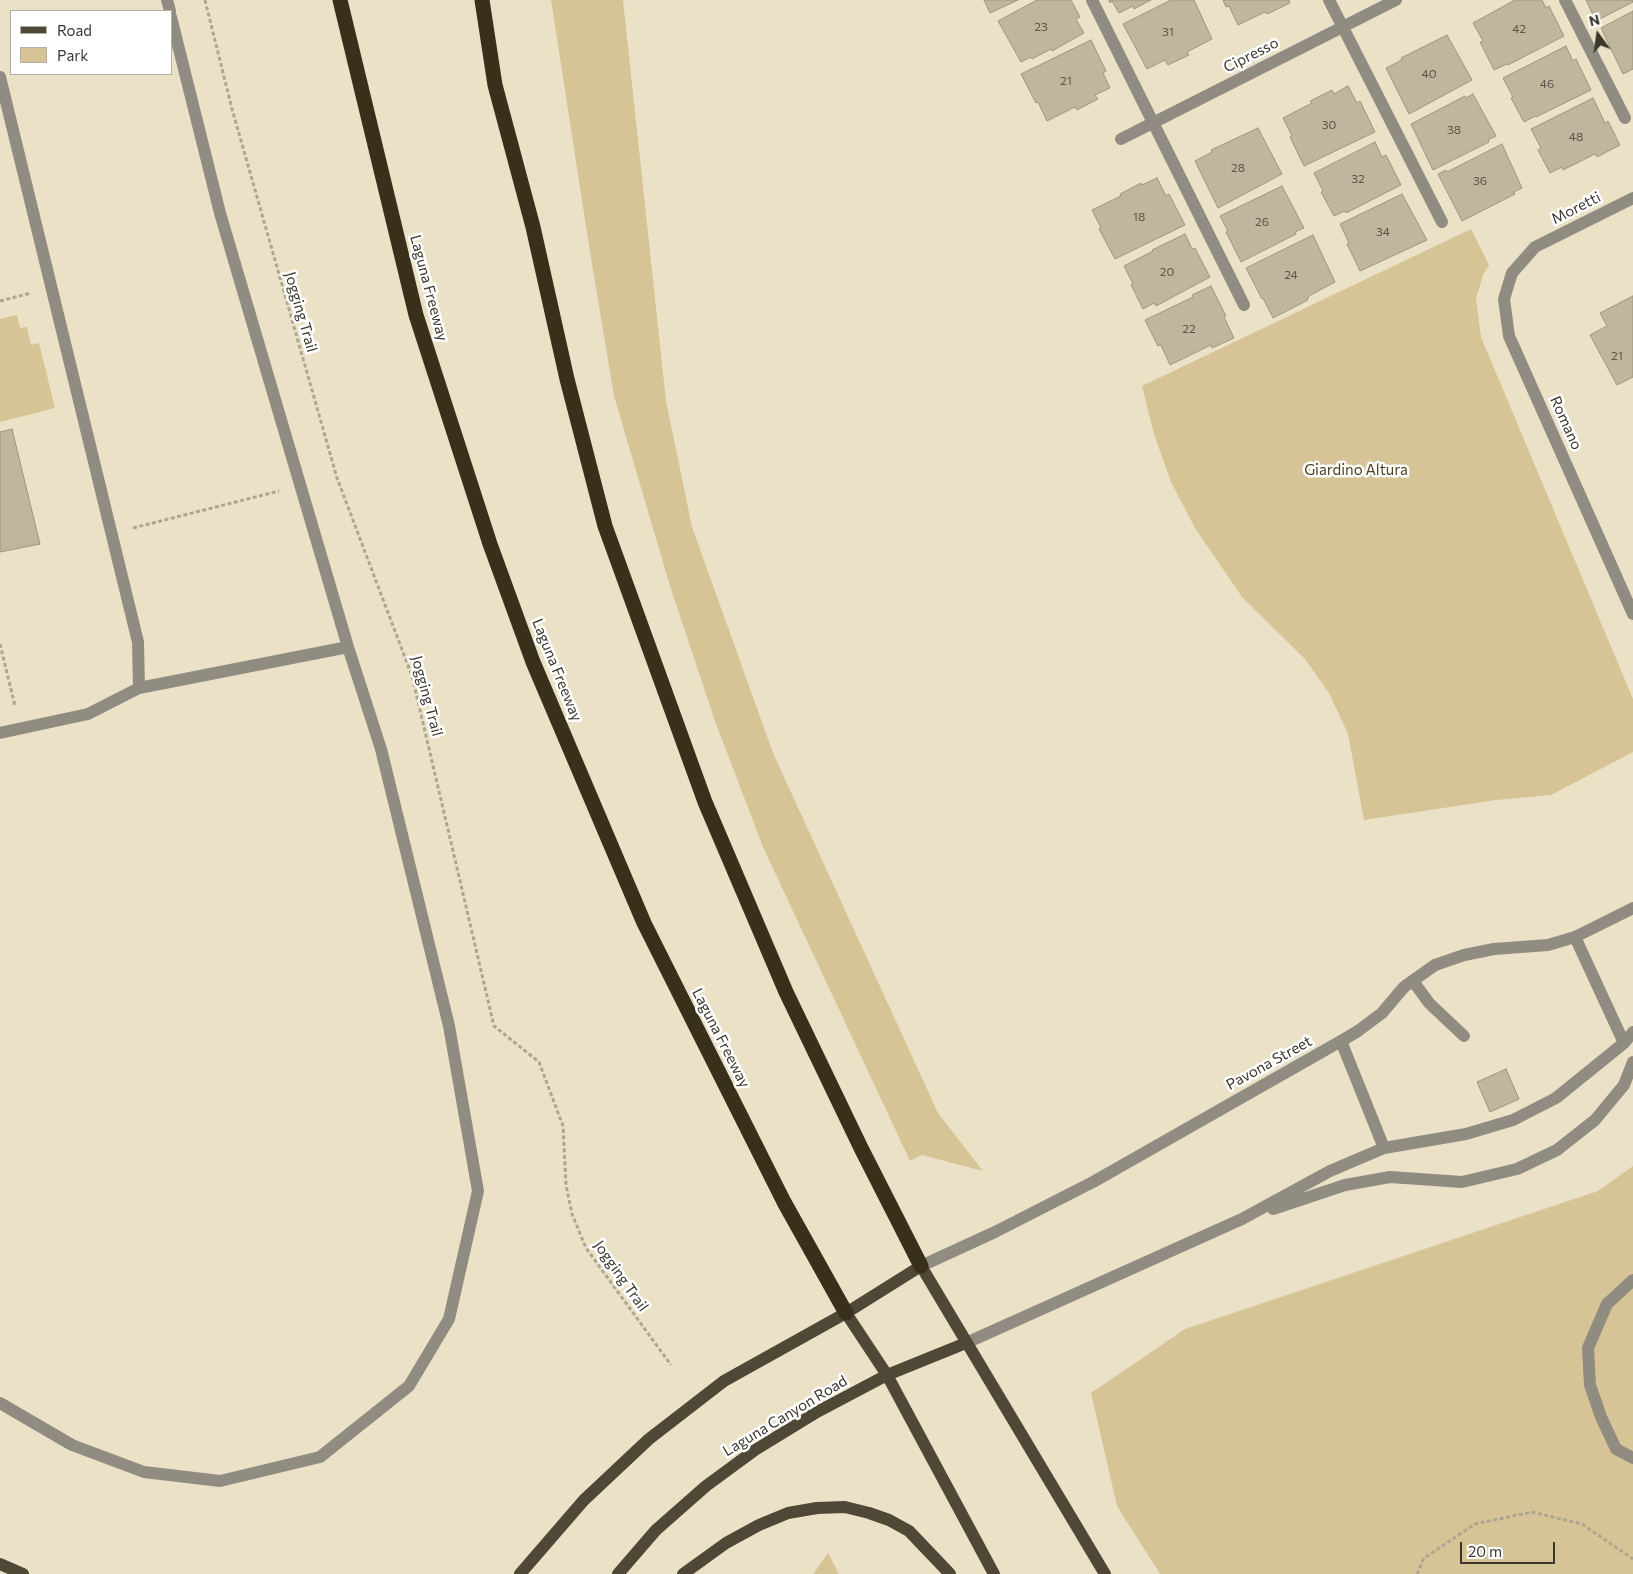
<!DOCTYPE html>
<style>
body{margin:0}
#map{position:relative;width:1633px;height:1574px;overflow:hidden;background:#ebe1c7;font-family:Commissioner,sans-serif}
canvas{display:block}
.legend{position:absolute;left:10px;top:10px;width:162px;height:65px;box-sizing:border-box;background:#fff;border:1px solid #b1afab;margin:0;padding:6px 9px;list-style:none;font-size:15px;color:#3b372d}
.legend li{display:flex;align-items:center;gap:10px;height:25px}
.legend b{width:25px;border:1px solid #b1afab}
.north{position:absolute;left:1573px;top:10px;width:50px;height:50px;-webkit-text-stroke:4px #fff;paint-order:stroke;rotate:346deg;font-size:14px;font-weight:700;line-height:20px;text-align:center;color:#3b372d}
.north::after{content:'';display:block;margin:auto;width:18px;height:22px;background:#3b372d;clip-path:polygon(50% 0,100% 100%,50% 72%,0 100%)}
.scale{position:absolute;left:1460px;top:1542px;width:95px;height:22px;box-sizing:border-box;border:2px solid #3b372d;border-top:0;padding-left:6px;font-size:15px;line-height:18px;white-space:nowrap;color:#3b372d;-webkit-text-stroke:4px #fff;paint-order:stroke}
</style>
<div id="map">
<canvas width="1633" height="1574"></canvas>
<ul class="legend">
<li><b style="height:6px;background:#4f4836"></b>Road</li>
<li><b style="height:14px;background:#d7c496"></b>Park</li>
</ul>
<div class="north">N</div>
<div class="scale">20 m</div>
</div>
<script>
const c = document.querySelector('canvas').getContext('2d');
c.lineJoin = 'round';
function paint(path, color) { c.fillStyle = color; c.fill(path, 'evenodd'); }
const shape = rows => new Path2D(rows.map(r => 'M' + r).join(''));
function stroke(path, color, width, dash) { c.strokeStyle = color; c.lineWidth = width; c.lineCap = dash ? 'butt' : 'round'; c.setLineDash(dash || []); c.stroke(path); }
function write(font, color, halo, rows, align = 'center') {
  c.font = font + ' Commissioner,sans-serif'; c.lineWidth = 5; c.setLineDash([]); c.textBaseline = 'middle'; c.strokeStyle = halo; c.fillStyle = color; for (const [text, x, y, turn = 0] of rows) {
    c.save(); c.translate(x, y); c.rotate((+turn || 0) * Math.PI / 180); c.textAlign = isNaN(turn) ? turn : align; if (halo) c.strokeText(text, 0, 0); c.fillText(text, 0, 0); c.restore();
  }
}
paint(shape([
 [551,0,623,0,666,401,692,527,773,753,938,1113,983,1171,922,1155,910,1161,763,847,715,721,670,586,614,396,590,252],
 [1471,229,1489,265,1483,275,1476,299,1481,337,1633,699,1633,752,1551,795,1496,800,1364,820,1348,734,1329,693,1305,659,1242,597,1195,528,1171,482,1154,434,1142,386],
 [17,315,20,328,27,327,31,345,39,343,55,408,0,422,0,319],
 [1633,1166,1633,1574,1160,1574,1117,1506,1091,1393,1185,1329,1598,1191],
 [828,1553,839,1574,813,1574]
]), '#d7c496');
const building = shape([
 [984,0,1018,0,990,13,984,0],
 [1037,0,1071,0,1080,17,1076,19,1084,33,1052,51,1051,49,1032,59,1031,57,1021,62,998,21,1037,0],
 [1109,0,1151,0,1134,9,1133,6,1119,13,1112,1,1110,3,1109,0],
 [1171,0,1194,0,1212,39,1187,52,1189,55,1168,65,1165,60,1147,69,1123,24,1171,0],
 [1223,0,1289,0,1290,3,1267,14,1265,12,1238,25,1229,6,1226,7,1223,0],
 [1515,0,1542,0,1546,8,1549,6,1564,36,1508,65,1507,64,1494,70,1480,42,1483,41,1473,23,1515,0],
 [1586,0,1633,0,1633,2,1596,21,1586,0],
 [1633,11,1633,69,1623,74,1601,28,1633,11],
 [1447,35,1472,80,1409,114,1386,68,1402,60,1401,58,1447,35],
 [1091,40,1106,71,1103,73,1110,88,1095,95,1098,99,1077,110,1075,107,1047,121,1038,102,1036,103,1021,74,1091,40],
 [1566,46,1573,61,1576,59,1591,90,1536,117,1535,116,1524,122,1511,98,1513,97,1503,78,1566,46],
 [1348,86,1357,103,1360,101,1375,132,1304,166,1290,137,1292,136,1283,118,1312,103,1310,101,1332,90,1334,94,1348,86],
 [1473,94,1496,136,1488,140,1489,142,1433,170,1411,124,1465,96,1466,98,1473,94],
 [1593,98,1605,123,1608,121,1620,145,1597,157,1595,154,1563,170,1562,167,1550,173,1538,150,1541,148,1531,129,1593,98],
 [1258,128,1282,174,1218,208,1195,161,1212,152,1211,150,1258,128],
 [1375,142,1382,157,1386,155,1401,185,1346,213,1345,211,1334,216,1321,192,1323,191,1314,173,1375,142],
 [1502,144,1522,188,1514,192,1515,194,1462,221,1438,174,1446,170,1447,172,1502,144],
 [1157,178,1166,196,1169,194,1185,225,1115,259,1099,229,1101,228,1092,210,1121,196,1120,194,1141,183,1142,185,1157,178],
 [1282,186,1304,228,1295,232,1296,234,1241,262,1226,232,1228,231,1220,216,1282,186],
 [1402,194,1427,240,1360,271,1347,244,1349,243,1340,224,1402,194],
 [1185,234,1192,249,1195,248,1210,277,1156,306,1154,303,1143,309,1131,285,1133,284,1124,266,1153,251,1152,250,1185,234],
 [1313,235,1335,282,1309,296,1309,297,1307,298,1308,300,1273,318,1263,298,1262,299,1246,268,1313,235],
 [1211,286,1226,316,1224,317,1234,338,1212,348,1211,345,1170,365,1161,345,1158,346,1145,320,1193,297,1192,295,1211,286],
 [1633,296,1633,377,1617,385,1590,335,1607,326,1600,313,1633,296],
 [12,429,40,544,0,552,0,432,12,429],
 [1506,1069,1519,1099,1490,1112,1477,1082,1506,1069]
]);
paint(building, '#c0b59d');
stroke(building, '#9f957d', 1);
stroke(shape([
 [205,0,232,109,337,478,412,676,494,1026,539,1062,563,1126,566,1185,572,1214,586,1248,671,1365],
 [0,301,31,293],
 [133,528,279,491],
 [0,644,15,706],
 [1417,1574,1424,1558,1475,1524,1532,1512,1582,1524,1633,1559]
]), '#aea692', 3, [4, 2.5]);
stroke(shape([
 [167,0,170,11],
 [1092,0,1244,305],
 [1329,0,1442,222],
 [1565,0,1625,118],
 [171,17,220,213,348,647],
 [0,77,138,642,139,688,88,714,0,733],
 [1121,139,1396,0],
 [1633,198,1535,247,1512,273,1504,299,1509,336,1633,614],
 [1575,937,1624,1043],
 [1413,981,1429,1003,1464,1036],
 [1341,1041,1384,1148],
 [1273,1209,1345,1185,1390,1177,1462,1182,1517,1169,1557,1150,1595,1120,1624,1085,1633,1062],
 [921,1266,995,1232,1093,1182,1341,1041,1358,1031,1382,1013,1404,987,1435,965,1464,955,1494,949,1548,945,1575,937,1633,908],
 [1633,1280,1607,1304,1588,1348,1590,1385,1601,1417,1616,1449,1633,1458],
 [966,1343,1242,1219,1330,1171,1384,1148,1466,1134,1513,1120,1556,1098,1624,1043,1633,1032],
 [0,1403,72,1445,144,1472,220,1481,320,1457,409,1386,449,1319,478,1191,449,1026,381,749,348,647,139,688]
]), '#918c82', 12);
stroke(shape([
 [846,1313,887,1375,994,1574],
 [0,1564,23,1574],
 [520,1574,584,1500,649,1439,724,1381,846,1313,921,1266,1105,1574],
 [618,1574,656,1530,706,1486,755,1450,817,1412,887,1375,966,1343],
 [683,1574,726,1543,759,1525,788,1513,817,1508,845,1507,869,1513,889,1520,909,1531,950,1574]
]), '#4f4836', 12);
stroke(shape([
 [340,0,416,315,490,544,533,662,644,923,784,1202,846,1313],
 [482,0,495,85,533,227,567,379,605,526,705,802,786,992,861,1148,921,1266]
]), '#39301c', 15);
write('12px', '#5c5649', null, [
 ["23",1041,27],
 ["42",1519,29],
 ["31",1168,32],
 ["40",1429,74],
 ["21",1066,81],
 ["46",1547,84],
 ["30",1329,125],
 ["38",1454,130],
 ["48",1576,137],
 ["28",1238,168],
 ["32",1358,179],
 ["36",1480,181],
 ["18",1139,217],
 ["26",1262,222],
 ["34",1383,232],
 ["20",1167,272],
 ["24",1291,275],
 ["22",1189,329],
 ["21",1617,356]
]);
write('15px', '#3b372d', '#fff', [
 ["Cipresso",1251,55,-27],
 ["Moretti",1576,208,-27],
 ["Laguna Freeway",429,288,75],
 ["Jogging Trail",301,312,74],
 ["Romano",1566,423,66],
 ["Laguna Freeway",557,670,68],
 ["Jogging Trail",427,696,75],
 ["Laguna Freeway",721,1038,63],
 ["Pavona Street",1269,1063,-29],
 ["Jogging Trail",621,1276,55],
 ["Laguna Canyon Road",785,1416,-31]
]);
write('15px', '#4b3e1d', '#fff', [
 ["Giardino Altura",1356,470]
]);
</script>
